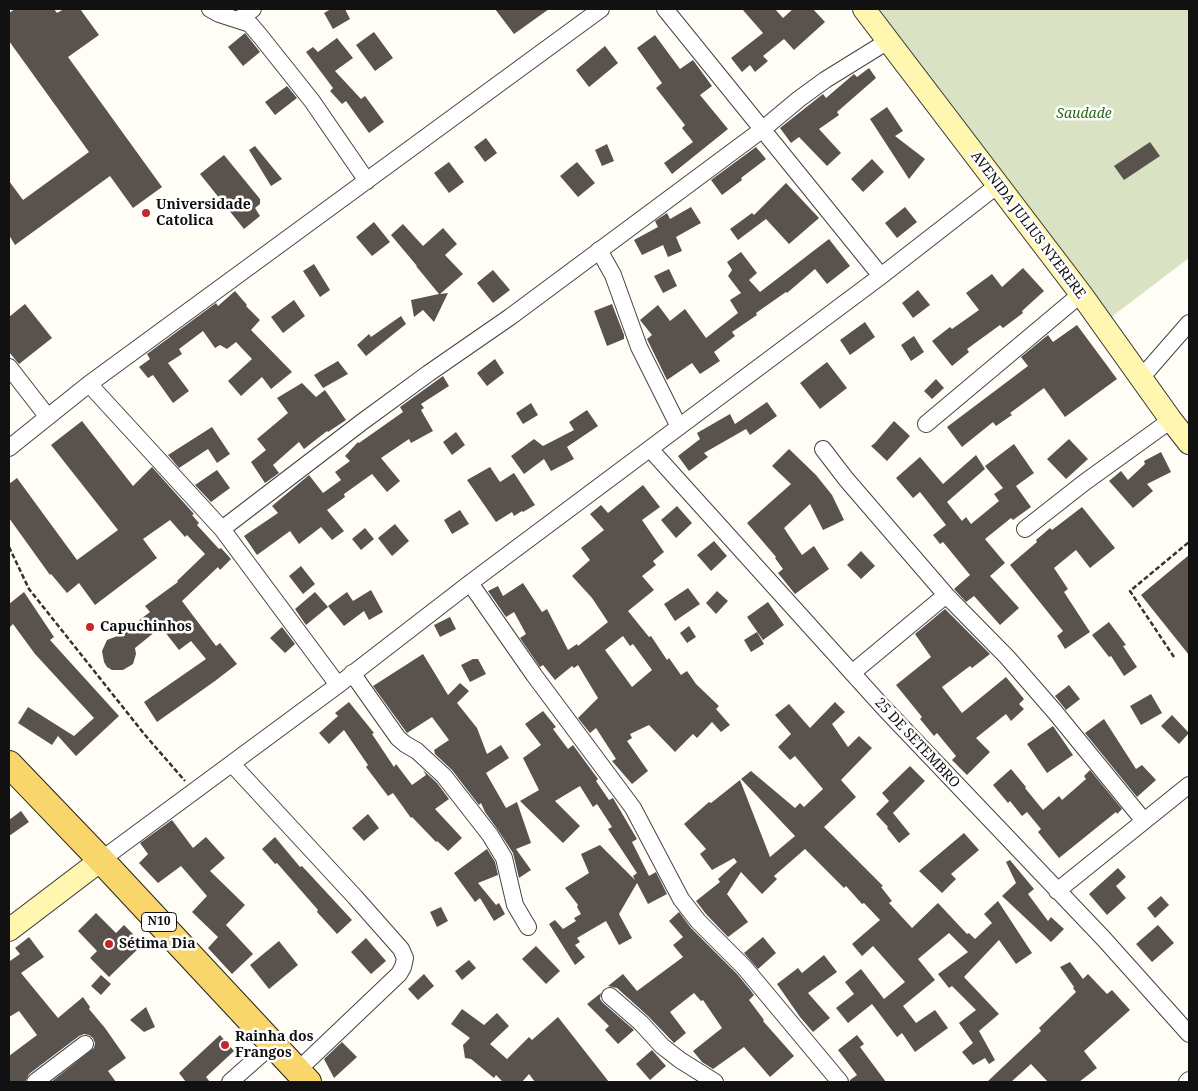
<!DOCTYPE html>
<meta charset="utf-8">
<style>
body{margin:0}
#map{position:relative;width:1198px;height:1091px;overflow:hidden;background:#fffdf5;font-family:"Noto Serif",serif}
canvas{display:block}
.frame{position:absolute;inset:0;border:10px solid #111;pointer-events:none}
</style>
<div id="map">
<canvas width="1198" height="1091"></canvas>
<div class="frame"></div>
</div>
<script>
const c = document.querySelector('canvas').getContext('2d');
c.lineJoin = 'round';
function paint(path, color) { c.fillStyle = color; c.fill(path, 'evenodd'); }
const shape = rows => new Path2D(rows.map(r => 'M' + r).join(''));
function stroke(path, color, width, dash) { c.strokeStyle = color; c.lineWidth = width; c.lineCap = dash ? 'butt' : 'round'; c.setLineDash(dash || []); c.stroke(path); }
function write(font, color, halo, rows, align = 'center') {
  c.font = font + ' "Noto Serif",serif'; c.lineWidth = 5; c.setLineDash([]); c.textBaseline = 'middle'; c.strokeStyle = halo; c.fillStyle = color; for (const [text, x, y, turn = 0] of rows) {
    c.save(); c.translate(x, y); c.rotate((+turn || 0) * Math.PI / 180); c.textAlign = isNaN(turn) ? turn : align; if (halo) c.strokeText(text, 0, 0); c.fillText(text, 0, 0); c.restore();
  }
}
paint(shape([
 [870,9,1189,9,1189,258,1110,318]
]), '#d9e3c4');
paint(shape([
 [15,9,54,9,57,13,64,9,80,9,99,35,68,57,162,187,133,208,110,176,15,245,9,235,9,181,23,200,89,152,9,41,9,13],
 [331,9,345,9,350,19,333,29,324,13],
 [495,9,549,9,514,34],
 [742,9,775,9,783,18,793,9,813,9,825,22,794,50,784,39,763,56,768,61,755,72,750,65,742,72,731,58,763,33],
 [374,32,393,58,375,71,356,45],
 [245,33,260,52,243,66,228,47],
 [655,35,680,69,693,60,712,86,700,95,728,129,672,174,664,163,693,142,682,128,685,125,656,88,662,83,637,48],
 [337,38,353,58,335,71,361,99,365,96,384,122,369,133,346,101,342,104,330,91,333,88,306,52,313,47,318,52],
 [605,46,618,63,589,87,576,70],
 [869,68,876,78,837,112,839,115,819,129,841,153,827,166,799,137,791,143,780,128,823,94,826,98,854,74,857,77],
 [287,86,297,98,275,115,265,102],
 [887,107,903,131,895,136,925,159,909,179,870,119],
 [486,138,497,153,485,162,474,147],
 [1150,142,1160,156,1124,180,1114,166],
 [607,144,614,161,602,166,595,150],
 [255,146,282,179,271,186,249,150],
 [756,147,766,159,741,178,742,180,722,195,711,180],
 [224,155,260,199,260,204,255,208,260,216,244,229,200,174],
 [872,159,884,172,863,192,851,179],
 [449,162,464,182,449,193,434,173],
 [577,162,595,183,578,197,560,176],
 [786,183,819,218,789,244,766,219,738,240,730,229,752,213,754,215],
 [691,207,701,223,676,237,682,251,668,257,663,245,642,255,634,240,658,227,655,221,667,213,670,219],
 [905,207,917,222,897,238,885,223],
 [374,222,390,242,372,256,356,237],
 [403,224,423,246,443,228,457,244,445,255,463,274,440,294,448,293,434,322,423,310,414,317,411,300,439,294,416,266,417,266,391,235],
 [829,239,850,266,827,284,815,269,787,293,786,292,756,313,757,315,732,332,735,336,714,352,720,361,700,374,692,363,667,380,647,339,652,335,640,320,658,305,670,321,685,309,706,338,738,313,730,300,741,293,728,276,732,270,727,262,741,252,757,273,749,280,760,292],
 [314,264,330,290,320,297,303,271],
 [1023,268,1044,291,1022,311,1023,313,1003,328,1000,325,967,349,969,352,952,366,932,341,950,327,952,329,979,310,966,293,992,274,1002,287],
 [669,269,677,286,663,293,654,276],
 [493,270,510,290,493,303,477,283],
 [918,290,930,305,913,318,902,303],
 [235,291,247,305,246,306,260,320,251,330,292,372,271,389,262,377,241,396,228,381,252,359,236,342,227,349,220,345,215,348,203,331,179,349,182,354,168,363,189,391,173,403,153,375,148,378,139,367,150,359,147,354,216,303,218,306],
 [294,300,305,316,283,333,271,317],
 [25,304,52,338,19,364,9,352,9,317],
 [612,304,624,335,624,339,607,346,594,311],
 [401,316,406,324,366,356,357,345,369,334,371,337],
 [865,322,875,337,850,355,840,340],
 [1077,325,1117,379,1065,417,1044,388,1010,413,1012,415,996,426,993,422,962,447,947,427,1028,366,1021,357,1048,335,1053,342],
 [914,336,924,352,911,361,901,345],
 [495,359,504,373,487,386,477,373],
 [338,361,348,374,323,388,314,375],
 [827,362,847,388,820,409,800,383],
 [443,376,449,386,421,404,424,408,421,410,433,431,411,443,409,439,381,458,400,481,387,492,372,474,344,494,345,497,327,510,344,531,332,540,321,527,299,544,290,531,257,555,244,536,278,513,272,506,309,475,323,493,341,480,335,472,350,461,345,456,358,442,359,443,403,412,400,407],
 [936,379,944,388,932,399,924,391],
 [302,383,316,397,325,390,346,420,328,432,327,431,304,449,299,442,273,465,279,473,265,483,251,462,266,450,257,439,288,413,277,398],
 [767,402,777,416,750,435,746,429,704,453,708,457,689,471,678,456,700,439,697,433,730,414,735,424],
 [531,403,538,415,523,424,516,413],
 [587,410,598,426,567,447,574,459,551,471,544,459,524,474,511,456,534,439,543,446,574,430,569,422],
 [82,421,133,486,152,467,194,514,192,515,199,523,197,525,219,549,221,548,231,559,220,570,218,567,182,601,216,646,220,643,237,664,215,681,157,722,144,702,206,659,191,641,179,650,161,627,135,648,136,654,133,664,123,670,112,670,107,667,104,662,102,651,107,640,120,635,150,612,145,606,178,582,177,581,205,554,187,535,185,537,170,520,143,539,157,558,95,605,79,583,67,593,51,574,50,575,9,518,9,484,17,478,77,560,118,530,51,445],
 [894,421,910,436,887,461,871,446,875,443],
 [212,427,230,454,217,463,208,449,179,468,168,455],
 [456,432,465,445,452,455,443,442],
 [1069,439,1088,459,1066,479,1047,459],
 [1014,444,1034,473,1016,486,1031,507,1013,520,1011,518,985,539,1005,563,990,576,1019,608,1000,625,974,596,966,602,954,589,970,575,943,542,940,544,933,535,946,525,920,492,913,498,896,478,920,457,943,484,976,455,985,469,947,502,962,521,966,517,971,524,999,501,994,494,1003,488,985,466],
 [789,449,816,475,832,495,844,520,823,530,810,504,784,528,802,555,814,546,829,569,795,594,778,573,783,569,775,558,776,557,747,523,791,484,772,466],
 [1161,452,1171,472,1147,484,1153,491,1133,508,1109,481,1121,471,1128,480,1145,464,1144,461],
 [490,467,500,482,514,473,535,505,523,512,522,511,514,516,512,512,496,522,467,480],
 [217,470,230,488,211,502,195,485],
 [643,485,660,507,642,520,664,552,653,561,656,565,642,576,654,590,628,611,649,637,651,636,667,660,669,658,681,675,687,671,696,684,719,706,716,709,730,725,721,732,712,722,697,738,693,734,675,752,649,725,630,734,632,738,627,741,648,771,632,784,612,761,616,759,596,728,590,733,578,718,598,698,578,665,574,668,572,666,555,680,543,665,540,667,520,638,526,634,514,612,506,617,488,591,498,586,503,596,523,583,542,612,547,609,568,650,577,644,578,646,608,622,592,598,572,576,590,560,581,548,604,530,590,514,601,505,608,513],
 [623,636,630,646,633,644,652,670,632,687,605,650],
 [677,506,692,523,676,538,661,520],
 [1082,507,1115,548,1090,568,1076,550,1054,568,1068,589,1064,592,1090,632,1065,649,1057,636,1063,631,1010,565,1037,542,1036,540,1050,528,1052,530],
 [460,510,469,524,452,534,444,520],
 [395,524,409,541,392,556,378,538],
 [365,528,374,539,361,550,352,539],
 [714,541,727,556,711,571,697,555],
 [861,551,875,566,861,579,847,565],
 [1189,555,1189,655,1141,595],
 [301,566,315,584,303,594,289,576],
 [688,588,700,604,675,621,664,604],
 [371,590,383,612,369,620,364,611,344,626,328,606,347,592,353,601],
 [717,591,728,601,716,614,706,603],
 [24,592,54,637,50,640,119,716,76,756,58,736,52,745,18,723,28,707,74,736,94,718,35,654,13,624,9,628,9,604],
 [315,592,328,607,306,625,295,609],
 [768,602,784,625,763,640,747,617],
 [945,609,990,654,972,668,970,666,942,687,962,713,1006,677,1024,699,1019,704,1024,709,1011,721,1006,714,976,738,990,752,967,775,952,760,956,756,937,733,934,736,920,719,922,717,896,685,931,657,915,634],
 [450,617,456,629,440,637,434,625],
 [1109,622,1126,645,1123,646,1137,667,1124,676,1111,656,1109,657,1092,635],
 [689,626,696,637,687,643,680,633],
 [282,627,295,644,285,653,270,638],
 [757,632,764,644,751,652,744,640],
 [423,654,448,695,460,683,469,691,457,703,477,728,487,754,501,745,509,758,486,773,506,808,517,802,531,843,516,849,531,870,519,878,513,853,498,830,485,812,481,803,479,805,452,770,435,754,434,750,449,740,432,717,407,733,373,686],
 [473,659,478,659,486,674,470,682,461,665],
 [1069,685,1080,699,1066,710,1055,696],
 [1151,694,1162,713,1141,725,1130,706],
 [349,702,374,733,372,734,394,767,396,764,412,785,426,775,423,770,437,783,449,799,435,809,462,838,448,851,437,841,436,842,412,817,411,818,393,793,388,796,366,767,368,765,344,730,329,744,319,733,338,716,335,713],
 [835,702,845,712,832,724,848,747,859,736,872,748,841,780,856,797,824,827,883,886,881,887,892,901,889,903,912,928,938,903,967,934,969,933,975,939,992,923,984,914,998,901,1032,953,1016,964,999,940,964,977,999,1014,979,1031,995,1060,989,1064,985,1058,973,1065,962,1052,973,1043,959,1023,976,1010,952,986,949,988,938,974,968,952,949,933,918,959,935,980,903,1006,916,1023,935,1010,948,1028,915,1052,902,1033,897,1037,872,1004,848,1023,836,1008,854,994,845,982,861,969,884,999,905,982,873,946,862,956,852,944,880,920,864,903,862,904,846,886,844,888,805,849,774,876,777,879,762,894,741,872,727,894,748,922,728,937,706,914,696,901,720,882,718,879,737,862,734,858,712,870,700,854,706,849,684,824,709,802,711,803,740,780,770,857,795,836,741,779,751,771,795,808,800,803,804,807,823,789,795,756,790,760,778,747,791,734,775,715,789,704,810,728],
 [543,711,556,727,553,729,568,749,573,745,598,779,596,781,609,800,613,798,637,839,632,842,649,876,656,872,667,894,648,904,637,883,619,914,632,938,619,945,606,921,577,938,580,942,575,945,585,957,575,965,549,924,555,920,563,929,576,921,574,918,581,914,577,907,578,905,565,888,589,873,581,854,600,845,635,880,633,876,637,873,608,829,612,827,597,804,593,807,580,786,555,801,580,826,563,843,520,801,539,790,523,758,541,745,525,724],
 [1172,715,1189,733,1179,744,1161,726],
 [1104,719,1136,769,1142,765,1156,780,1137,797,1085,733],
 [1053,726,1073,755,1047,773,1027,744],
 [910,766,925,781,893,813,910,834,899,843,887,828,888,827,876,814,889,801,882,793],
 [1011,769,1026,787,1025,788,1043,810,1059,796,1062,800,1086,779,1084,776,1090,770,1122,809,1117,814,1116,812,1059,858,1038,832,1041,829,1027,812,1022,816,1010,801,1008,803,993,785],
 [21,811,29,822,9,836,9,820],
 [368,814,379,828,364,841,352,828],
 [172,820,193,848,206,837,225,858,210,871,245,905,226,925,253,954,232,974,208,948,218,937,192,912,207,896,181,866,158,883,139,863,148,854,140,843],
 [964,833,979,850,951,874,956,879,942,893,919,871],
 [275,837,300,867,302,866,352,920,337,934,317,912,318,910,277,863,275,864,262,849],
 [487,849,495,862,498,875,478,883,496,905,499,903,505,914,494,921,480,898,475,902,454,873],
 [1010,860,1034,889,1028,894,1048,921,1051,917,1064,929,1051,942,1002,896,1016,883,1006,862],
 [1118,868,1126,877,1116,886,1126,898,1107,915,1089,894],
 [1161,896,1169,905,1155,918,1147,908],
 [441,907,448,921,437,927,430,912],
 [679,912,691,928,737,974,751,991,754,995,749,1000,764,1020,763,1021,794,1056,770,1077,744,1047,713,1069,702,1062,693,1051,722,1028,703,1000,701,1001,694,993,670,1012,686,1033,674,1043,648,1016,617,988,608,986,623,974,637,991,683,957,673,945,683,937,669,921],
 [96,913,116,933,124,925,143,944,109,977,90,958,97,951,78,931],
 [1158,925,1174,943,1152,962,1136,944],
 [29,937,44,957,21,973,58,1018,83,997,90,1007,89,1009,105,1028,126,1058,108,1071,116,1082,51,1082,94,1048,95,1043,93,1038,89,1035,84,1034,79,1036,29,1074,25,1082,9,1082,9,1056,37,1035,19,1011,9,1017,9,959,10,961,20,954,15,948],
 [763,937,776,953,758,969,744,953],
 [366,938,386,961,371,974,351,952],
 [279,941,298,965,269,989,250,965],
 [536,946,560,971,546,984,522,959],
 [824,955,837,972,808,993,830,1018,813,1032,800,1017,777,984,798,968,802,973],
 [469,960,476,968,462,980,455,971],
 [1070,962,1083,979,1088,974,1107,994,1112,990,1130,1010,1084,1051,1097,1068,1079,1082,1048,1082,1031,1064,1011,1082,987,1082,1041,1031,1039,1028,1076,992,1073,988,1074,987,1060,967],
 [424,974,434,986,418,1000,408,989],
 [101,975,111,984,101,995,91,986],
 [601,993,600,999,603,1003,634,1030,618,1044,605,1030,609,1026,587,1004],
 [146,1007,155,1027,144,1032,130,1020],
 [462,1009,484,1025,497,1013,509,1026,490,1044,507,1059,529,1037,532,1040,558,1017,609,1082,535,1082,529,1074,522,1082,503,1082,496,1075,494,1078,471,1059,465,1058,463,1045,470,1038,451,1024],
 [220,1035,234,1051,206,1077,210,1082,186,1082,179,1073],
 [857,1035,864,1044,860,1047,886,1082,850,1082,850,1080,857,1075,838,1050],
 [342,1042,357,1057,334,1078,324,1059],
 [652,1050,666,1066,650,1080,636,1064]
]), '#5a524d');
const street = shape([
 [210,9,219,14,250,24,261,37,312,101,367,181],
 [665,9,881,276],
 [238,20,253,9],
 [599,250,613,275,639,347,679,427],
 [9,367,47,416],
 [1141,378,1189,323],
 [89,384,222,529,338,685],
 [926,424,1081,294],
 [9,448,89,384,601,9],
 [650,449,883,707,1104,939,1189,1034],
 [823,449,846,479,946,595,1007,657,1055,712,1144,821],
 [222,529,362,422,429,373,510,317,763,129,799,99,825,80,888,41],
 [1025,529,1085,482,1171,420],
 [470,583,534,675,633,808,681,899,698,921,744,967,840,1082],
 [352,673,398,738,405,744,417,751,444,776,490,835,504,858,515,905,528,927],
 [852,673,946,595],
 [232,764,355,897,401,949,405,958,403,967,399,974,297,1071],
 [101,860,338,685,470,583,881,276,998,185],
 [1057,891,1189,785],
 [610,996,641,1023,662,1046,680,1060,715,1082],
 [35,1082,85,1044],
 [230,1082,273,1044],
 [1187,1082,1189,1080]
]);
const secondary = shape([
 [864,9,1081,294,1171,420,1189,443],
 [9,930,101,860]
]);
const primary = shape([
 [9,764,101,860,308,1082]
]);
stroke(street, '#444', 18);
stroke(secondary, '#333', 24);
stroke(primary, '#222', 28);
stroke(shape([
 [9,547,29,589,145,735,185,781],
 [1174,657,1130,591,1189,542]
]), '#333', 2.5, [5, 2.5]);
stroke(street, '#fff', 16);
stroke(secondary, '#fff6b0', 22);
stroke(primary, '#f9d66b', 26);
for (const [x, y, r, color] of [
 [146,213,5,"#c4262e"],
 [90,627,5,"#c4262e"],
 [109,944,5,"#c4262e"],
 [225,1045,5,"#c4262e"]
]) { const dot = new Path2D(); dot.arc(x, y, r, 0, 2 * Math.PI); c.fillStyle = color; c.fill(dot); stroke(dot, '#fff', 2); }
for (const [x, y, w] of [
 [159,922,35]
]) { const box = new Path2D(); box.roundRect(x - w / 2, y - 9.5, w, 19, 4); c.fillStyle = '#fff'; c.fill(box); stroke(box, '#111', 1); }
write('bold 12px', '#111', null, [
 ["N10",159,922]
]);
write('italic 14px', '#2f6b1f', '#fff', [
 ["Saudade",1084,114]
]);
write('bold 14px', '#111', '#fff', [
 ["Universidade",156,205],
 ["Catolica",156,221],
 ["Capuchinhos",100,627],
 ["Sétima Dia",119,944],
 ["Rainha dos",235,1037],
 ["Frangos",235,1053]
], 'left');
write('14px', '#111', '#fff', [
 ["AVENIDA JULIUS NYERERE",1028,225,53],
 ["25 DE SETEMBRO",917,743,47]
]);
</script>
